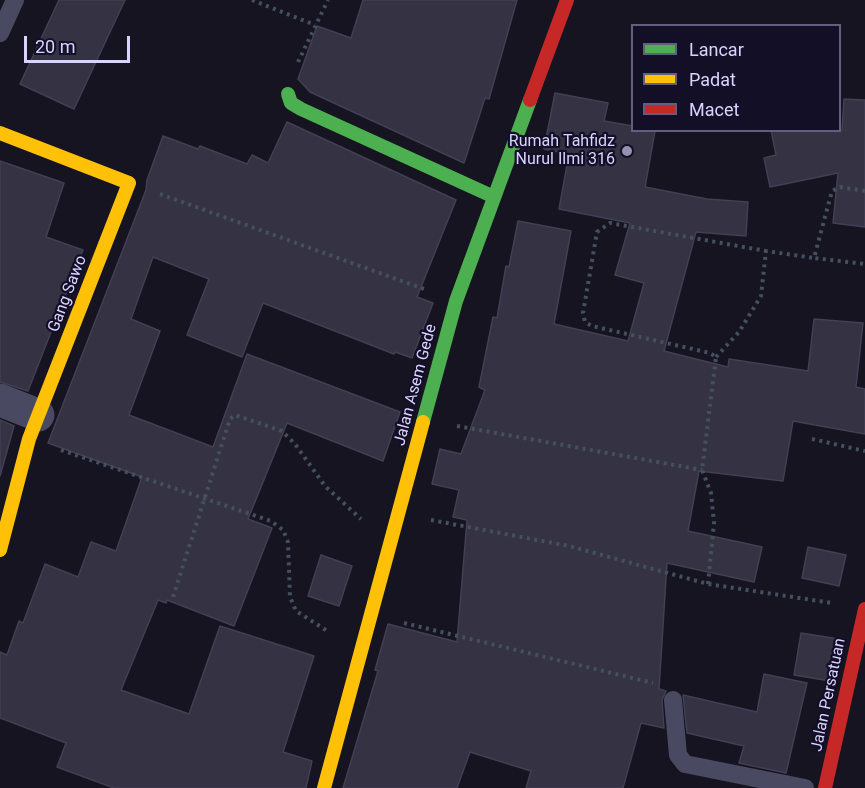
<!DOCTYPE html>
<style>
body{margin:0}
#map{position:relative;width:865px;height:788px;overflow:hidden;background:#161421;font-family:Roboto,sans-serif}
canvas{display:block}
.legend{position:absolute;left:631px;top:24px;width:210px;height:108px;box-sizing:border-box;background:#130f26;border:2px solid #625e7d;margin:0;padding:8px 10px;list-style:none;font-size:18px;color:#d9d4ff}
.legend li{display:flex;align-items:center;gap:12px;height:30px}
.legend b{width:30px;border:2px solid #625e7d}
.scale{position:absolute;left:24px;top:36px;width:106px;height:27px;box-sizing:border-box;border:3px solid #d9d4ff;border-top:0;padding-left:8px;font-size:18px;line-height:21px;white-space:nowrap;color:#d9d4ff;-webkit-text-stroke:4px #130f26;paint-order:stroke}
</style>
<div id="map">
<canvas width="865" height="788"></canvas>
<ul class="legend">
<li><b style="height:8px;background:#4caf50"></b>Lancar</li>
<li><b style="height:8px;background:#ffc107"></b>Padat</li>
<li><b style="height:8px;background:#c62828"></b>Macet</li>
</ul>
<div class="scale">20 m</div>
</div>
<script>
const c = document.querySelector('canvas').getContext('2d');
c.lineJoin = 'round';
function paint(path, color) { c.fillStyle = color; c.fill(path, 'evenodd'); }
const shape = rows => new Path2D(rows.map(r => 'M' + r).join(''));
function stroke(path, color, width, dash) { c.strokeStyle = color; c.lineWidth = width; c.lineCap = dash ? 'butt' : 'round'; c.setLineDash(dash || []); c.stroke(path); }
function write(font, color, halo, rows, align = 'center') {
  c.font = font + ' Roboto,sans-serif'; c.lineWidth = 4.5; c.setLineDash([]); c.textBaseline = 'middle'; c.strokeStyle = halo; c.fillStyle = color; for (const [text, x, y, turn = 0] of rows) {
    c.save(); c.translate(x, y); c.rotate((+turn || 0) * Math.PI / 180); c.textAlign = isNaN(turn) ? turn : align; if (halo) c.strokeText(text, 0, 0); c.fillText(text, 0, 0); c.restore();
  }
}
const building = shape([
 [59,0,125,0,74,109,20,84,59,0],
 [363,0,517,0,489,99,485,98,464,163,310,92,298,79,317,26,351,38,363,0],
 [555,93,608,103,604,121,633,126,633,130,655,131,645,187,707,199,748,202,746,236,696,232,664,351,728,367,729,359,808,371,814,319,863,323,856,387,865,389,865,434,793,421,783,481,699,471,688,531,762,547,754,582,667,563,659,689,666,691,662,700,664,728,641,723,623,788,526,788,531,771,470,752,457,788,343,788,378,671,375,670,388,624,457,642,467,520,453,517,459,490,432,484,440,449,461,454,485,390,479,387,493,317,497,318,506,266,509,267,518,221,571,231,554,324,628,341,644,283,615,275,630,223,559,209,569,154,544,149,555,93],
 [844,99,865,100,865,227,833,223,838,173,770,187,764,158,776,155,771,130,842,130,844,99],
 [287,122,456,200,417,297,433,303,412,358,395,352,394,354,263,303,242,357,187,335,209,279,153,257,131,319,160,331,129,415,213,447,247,354,400,412,383,461,287,423,248,519,272,528,234,626,167,600,166,603,158,600,121,690,189,714,220,626,314,656,283,752,312,761,306,788,114,788,57,767,66,743,0,718,0,652,7,655,19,621,23,623,45,564,78,577,91,542,116,551,142,477,48,443,146,190,147,180,163,136,198,149,200,146,247,164,252,155,268,163,287,122],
 [0,161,64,183,46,237,83,250,28,391,0,382,0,161],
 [0,420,14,426,0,476,0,420],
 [808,547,846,555,839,586,802,578,808,547],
 [321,555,352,566,339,606,308,596,321,555],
 [801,633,839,639,830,681,794,675,801,633],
 [764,674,807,683,786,773,739,763,744,746,687,733,683,695,757,712,764,674]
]);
paint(building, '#343243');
stroke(building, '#433f54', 1.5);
stroke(shape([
 [252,0,315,25],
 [298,62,328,0],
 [865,191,840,187,832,191,814,258,865,264],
 [160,194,424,289],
 [716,357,739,332,761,296,766,251,814,258],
 [457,426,702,470],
 [812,439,865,451],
 [61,450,271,521,283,530,288,542,290,597,296,611,329,632],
 [431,520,569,546,708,584,832,603],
 [708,584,714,523,711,493,702,470,716,357,710,353,592,326,585,322,583,313,597,232,610,223,766,251],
 [173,597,230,419,235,415,282,431,295,444,325,486,361,519],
 [404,623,653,683]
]), '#44505f', 4, [3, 4.5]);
stroke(shape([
 [0,33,15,0],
 [673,700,678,755,685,764,805,788]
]), '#4a4962', 18);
stroke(shape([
 [0,400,38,415]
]), '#4a4962', 33);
stroke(shape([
 [288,94,291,103,301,109,492,196],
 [423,422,456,301,530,100]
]), '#4caf50', 14);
stroke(shape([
 [0,133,129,183,29,439,0,550],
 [324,788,423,422]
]), '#ffc107', 14);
stroke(shape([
 [530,100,567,0],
 [825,788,865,609]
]), '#c62828', 14);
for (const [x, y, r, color] of [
 [627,151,6,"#9591b1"]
]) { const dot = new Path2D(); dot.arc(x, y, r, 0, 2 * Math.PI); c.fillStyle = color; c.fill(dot); stroke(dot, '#130f26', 2); }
write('16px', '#d9d4ff', '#130f26', [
 ["Rumah Tahfidz",615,142],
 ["Nurul Ilmi 316",615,160]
], 'right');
write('16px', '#d9d4ff', '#130f26', [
 ["Gang Sawo",68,294,-69],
 ["Jalan Asem Gede",416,385,-75],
 ["Jalan Persatuan",829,695,-78]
]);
</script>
